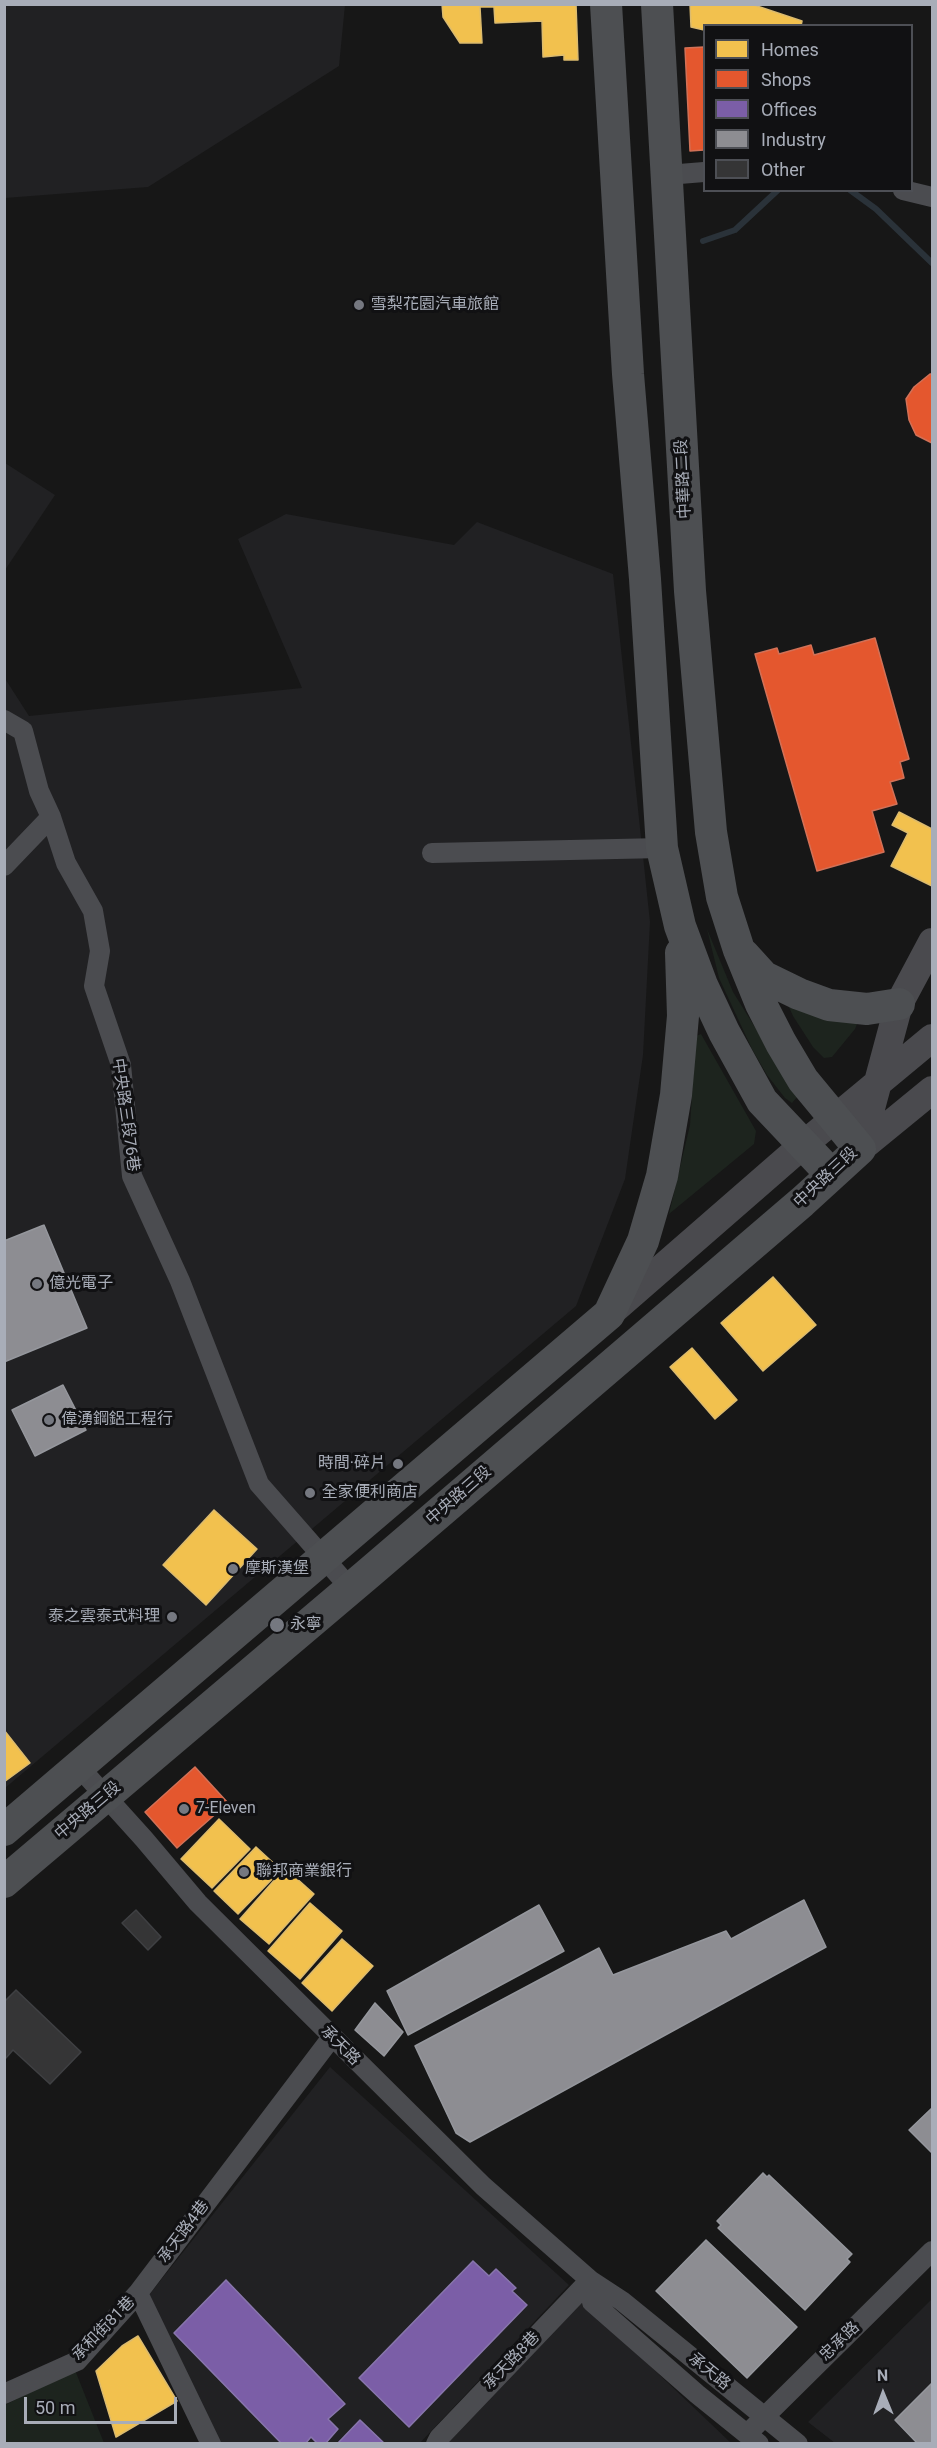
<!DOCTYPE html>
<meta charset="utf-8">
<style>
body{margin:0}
#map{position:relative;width:937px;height:2448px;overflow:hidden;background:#171717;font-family:Roboto,sans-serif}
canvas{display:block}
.frame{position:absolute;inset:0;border:6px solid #a8adb8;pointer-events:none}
.legend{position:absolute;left:703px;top:24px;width:210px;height:168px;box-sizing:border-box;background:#111113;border:2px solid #4d4f55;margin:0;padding:8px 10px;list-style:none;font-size:18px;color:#a8adb8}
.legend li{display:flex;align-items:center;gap:12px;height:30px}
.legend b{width:30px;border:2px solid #4d4f55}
.north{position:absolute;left:853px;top:2364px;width:60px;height:60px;-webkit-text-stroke:4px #111113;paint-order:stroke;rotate:359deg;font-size:16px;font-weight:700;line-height:24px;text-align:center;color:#a8adb8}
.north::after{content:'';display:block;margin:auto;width:21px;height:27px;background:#a8adb8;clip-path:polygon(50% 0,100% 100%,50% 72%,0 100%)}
.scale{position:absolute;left:24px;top:2397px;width:153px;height:27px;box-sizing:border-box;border:3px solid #a8adb8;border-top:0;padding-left:8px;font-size:18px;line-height:21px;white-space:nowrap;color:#a8adb8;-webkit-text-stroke:4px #111113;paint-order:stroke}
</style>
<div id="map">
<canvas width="937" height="2448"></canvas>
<div class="frame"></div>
<ul class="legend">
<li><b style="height:16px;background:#f2c14e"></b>Homes</li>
<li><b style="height:16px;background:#e4572e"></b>Shops</li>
<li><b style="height:16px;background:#7b5ea7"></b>Offices</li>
<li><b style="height:16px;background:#8d8d92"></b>Industry</li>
<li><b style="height:16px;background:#353536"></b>Other</li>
</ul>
<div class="north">N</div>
<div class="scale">50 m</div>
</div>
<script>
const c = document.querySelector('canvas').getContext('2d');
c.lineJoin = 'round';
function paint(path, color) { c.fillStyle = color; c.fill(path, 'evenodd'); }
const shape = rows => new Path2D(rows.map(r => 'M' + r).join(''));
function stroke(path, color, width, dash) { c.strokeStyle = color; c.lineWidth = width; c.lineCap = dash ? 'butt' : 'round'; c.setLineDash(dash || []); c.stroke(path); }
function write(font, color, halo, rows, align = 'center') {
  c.font = font + ' Roboto,"Noto Sans TC",sans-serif'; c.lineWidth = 6; c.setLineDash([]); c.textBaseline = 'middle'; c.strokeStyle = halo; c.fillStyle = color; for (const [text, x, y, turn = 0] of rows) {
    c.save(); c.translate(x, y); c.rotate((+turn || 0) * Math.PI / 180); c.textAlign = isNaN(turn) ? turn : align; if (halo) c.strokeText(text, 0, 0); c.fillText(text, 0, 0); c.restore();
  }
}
paint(shape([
 [5,4,345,5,339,66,148,187,5,198],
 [5,463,55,495,5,570],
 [286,514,454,545,477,522,613,574,650,922,643,1055,625,1179,576,1306,5,1788,4,677,29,716,302,688,238,539],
 [330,2067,569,2285,419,2444,214,2443,149,2295],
 [932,2299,932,2443,835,2443,808,2422],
 [583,2302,731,2443,440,2444]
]), '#212123');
paint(shape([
 [707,929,733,992,798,1096,792,1103,785,1098,767,1075,752,1049,719,978],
 [785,998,854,1020,857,1024,855,1029,832,1057,824,1058,813,1047,793,1016],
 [701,1034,756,1131,754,1144,669,1214,690,1125,696,1036],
 [75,2370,104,2443,5,2444,5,2405]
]), '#1d241e');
const homes = shape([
 [442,4,576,4,578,60,564,60,564,55,543,57,542,21,495,23,494,7,480,7,482,43,460,43,443,17,442,4],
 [690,4,751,4,802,21,801,26,704,26,704,30,691,27,690,4],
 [899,812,932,829,932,886,891,866,908,833,892,825,899,812],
 [773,1277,816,1325,763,1371,721,1323,773,1277],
 [692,1348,737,1400,715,1419,670,1367,692,1348],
 [214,1510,257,1549,206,1605,163,1565,214,1510],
 [4,1730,30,1763,4,1782,4,1730],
 [219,1819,250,1849,212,1888,181,1859,219,1819],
 [256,1847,281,1870,238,1914,214,1891,256,1847],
 [285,1868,314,1894,269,1944,240,1919,285,1868],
 [310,1903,342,1931,300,1979,268,1951,310,1903],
 [342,1939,373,1966,332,2011,302,1983,342,1939],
 [138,2336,177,2401,116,2437,96,2371,122,2346,138,2336]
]);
paint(homes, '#f2c14e');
stroke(homes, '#dcbb6e', 1.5);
const shops = shape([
 [704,47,704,150,690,151,685,48,704,47],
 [930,374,932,374,932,443,916,435,909,420,906,399,914,387,930,374],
 [875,638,909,759,900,762,904,778,890,782,897,804,872,811,884,852,817,871,755,654,777,648,779,654,811,645,814,655,875,638],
 [195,1767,228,1803,177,1848,145,1812,195,1767]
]);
paint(shops, '#e4572e');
stroke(shops, '#d27157', 1.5);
const offices = shape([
 [473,2261,489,2276,496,2269,516,2288,512,2291,527,2305,409,2427,359,2378,473,2261],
 [226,2280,345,2404,328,2419,338,2429,325,2444,318,2444,311,2437,305,2444,282,2444,174,2333,226,2280],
 [360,2420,385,2444,337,2444,360,2420]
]);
paint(offices, '#7b5ea7');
stroke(offices, '#8876ac', 1.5);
const industry = shape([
 [44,1225,87,1328,4,1362,4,1241,44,1225],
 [63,1385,86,1430,35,1456,12,1410,63,1385],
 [804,1900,826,1947,470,2142,456,2133,415,2046,599,1948,613,1975,726,1931,731,1939,804,1900],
 [539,1905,564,1951,408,2035,387,1991,539,1905],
 [375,2003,403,2032,384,2056,355,2030,375,2003],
 [932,2108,932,2153,909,2130,932,2108],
 [763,2173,767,2177,769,2175,852,2254,847,2259,850,2262,805,2310,718,2228,721,2225,717,2221,763,2173],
 [706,2240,797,2327,747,2378,656,2291,706,2240],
 [932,2383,932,2444,918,2444,895,2420,932,2383]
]);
paint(industry, '#8d8d92');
stroke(industry, '#95979d', 1.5);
stroke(shape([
 [850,190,876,209,932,263],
 [703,241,735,230,778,190]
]), '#2a3239', 6);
const building = shape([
 [136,1910,161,1937,148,1950,122,1923,136,1910],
 [16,1990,81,2052,50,2084,13,2050,6,2058,4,2057,4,2002,16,1990]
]);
paint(building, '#353536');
stroke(building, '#3f4043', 1.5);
stroke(shape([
 [667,175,704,172],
 [903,190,932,197],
 [4,720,23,731,39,791,51,817,66,863,93,911,100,951,94,986,121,1065,132,1176,180,1281,259,1484,351,1589],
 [432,853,662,848],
 [4,866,51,817],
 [79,1767,144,1839,198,1903,483,2186,590,2280,622,2301,798,2444],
 [590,2280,592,2302,697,2394,759,2444],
 [4,2394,77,2361,138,2293],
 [747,2434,932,2251],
 [211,2444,138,2293,332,2037],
 [436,2444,439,2438,590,2280]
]), '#4b4c50', 20);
stroke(shape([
 [860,1149,899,1004,932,942],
 [860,1149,932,1090],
 [609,1314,803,1145,932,1038]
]), '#4a4a4e', 28);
stroke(shape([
 [606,4,628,374,645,579,662,848,680,926,702,985,724,1032,762,1101,831,1174],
 [744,955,764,977,799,994,829,1005,867,1009,899,1004],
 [4,1830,609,1314,643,1241,662,1176,676,1095,683,1016,681,953],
 [4,1882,369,1573,802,1202,860,1149,803,1080,781,1043,761,1004,739,950,722,897,711,832,690,591,657,4]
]), '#4d4f52', 32);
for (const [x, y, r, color] of [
 [359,305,6,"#757880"],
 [37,1284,6,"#757880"],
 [49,1420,6,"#757880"],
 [398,1464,6,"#757880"],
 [310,1493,6,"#757880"],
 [233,1569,6,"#757880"],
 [172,1617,6,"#757880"],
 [277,1625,8,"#757880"],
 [184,1809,6,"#757880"],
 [244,1872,6,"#757880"]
]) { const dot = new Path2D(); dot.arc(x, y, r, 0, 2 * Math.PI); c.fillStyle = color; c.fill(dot); stroke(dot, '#111113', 2); }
write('16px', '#a8adb8', '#111113', [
 ["雪梨花園汽車旅館",371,305],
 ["億光電子",49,1284],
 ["偉湧鋼鋁工程行",61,1420],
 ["時間·碎片",386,1464,"right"],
 ["全家便利商店",322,1493],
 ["摩斯漢堡",245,1569],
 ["泰之雲泰式料理",160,1617,"right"],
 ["永寧",290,1625],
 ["7-Eleven",196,1809],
 ["聯邦商業銀行",256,1872]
], 'left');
write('16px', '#a8adb8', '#111113', [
 ["中華路二段",684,479,-93],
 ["中央路三段76巷",125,1115,82],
 ["中央路三段",826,1178,-43],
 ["中央路三段",459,1496,-41],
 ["中央路三段",88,1811,-40],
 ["承天路",340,2046,45],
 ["承天路4巷",184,2232,-53],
 ["承和街81巷",104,2329,-46],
 ["忠承路",840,2342,-44],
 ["承天路8巷",512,2361,-46],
 ["承天路",709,2372,39]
]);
</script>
